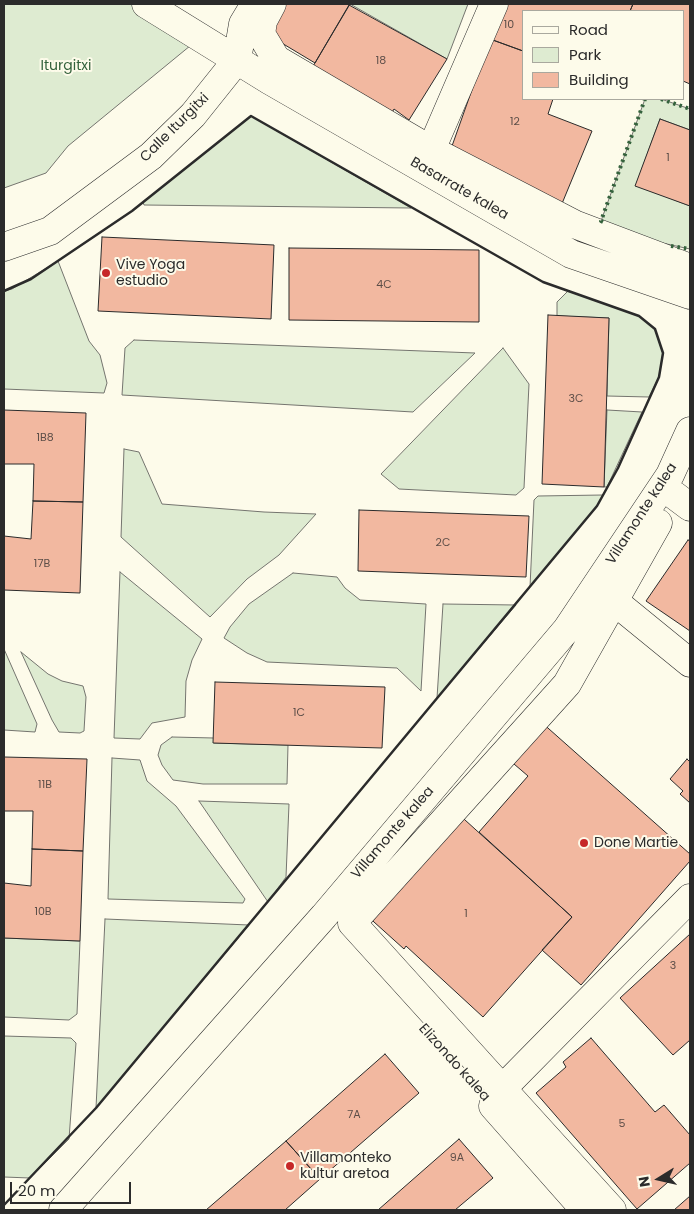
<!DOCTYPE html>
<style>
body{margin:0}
#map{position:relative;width:694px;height:1214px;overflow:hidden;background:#fdfbea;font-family:Poppins,sans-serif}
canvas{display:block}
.frame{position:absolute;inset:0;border:5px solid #2b2b2b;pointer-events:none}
.legend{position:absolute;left:522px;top:10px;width:162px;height:90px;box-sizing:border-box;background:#fdfbea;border:1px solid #a9a89e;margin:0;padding:6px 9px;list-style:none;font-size:15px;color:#2b2b2b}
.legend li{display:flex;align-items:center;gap:10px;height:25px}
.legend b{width:25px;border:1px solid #a9a89e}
.north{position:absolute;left:634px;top:1154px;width:50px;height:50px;-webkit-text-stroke:4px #fdfbea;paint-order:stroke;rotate:260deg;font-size:14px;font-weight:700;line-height:20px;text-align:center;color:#2b2b2b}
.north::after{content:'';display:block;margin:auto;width:18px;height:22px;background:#2b2b2b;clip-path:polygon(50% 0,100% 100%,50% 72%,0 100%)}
.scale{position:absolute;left:10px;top:1182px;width:121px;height:22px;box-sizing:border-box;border:2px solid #2b2b2b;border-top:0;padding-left:6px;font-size:15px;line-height:18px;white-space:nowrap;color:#2b2b2b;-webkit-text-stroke:4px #fdfbea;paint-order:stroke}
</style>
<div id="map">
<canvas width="694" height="1214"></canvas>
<div class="frame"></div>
<ul class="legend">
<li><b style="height:6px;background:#fdfbea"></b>Road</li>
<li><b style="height:14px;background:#deebd1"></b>Park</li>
<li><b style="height:14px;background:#f2b8a0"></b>Building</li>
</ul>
<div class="north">N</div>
<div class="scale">20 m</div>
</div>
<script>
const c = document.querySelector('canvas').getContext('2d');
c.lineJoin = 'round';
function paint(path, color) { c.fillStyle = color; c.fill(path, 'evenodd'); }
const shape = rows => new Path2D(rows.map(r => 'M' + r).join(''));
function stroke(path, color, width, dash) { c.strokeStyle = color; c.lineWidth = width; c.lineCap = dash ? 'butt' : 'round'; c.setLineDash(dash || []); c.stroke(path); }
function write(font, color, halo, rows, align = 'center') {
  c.font = font + ' Poppins,sans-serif'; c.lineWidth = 4; c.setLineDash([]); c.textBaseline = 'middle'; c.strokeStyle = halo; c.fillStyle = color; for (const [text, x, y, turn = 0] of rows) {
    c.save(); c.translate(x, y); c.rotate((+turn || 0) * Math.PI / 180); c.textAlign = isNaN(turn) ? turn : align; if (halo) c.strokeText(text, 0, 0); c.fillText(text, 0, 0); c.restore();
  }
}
const green = shape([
 [4,4,160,4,207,32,68,146,46,173,4,188,4,4],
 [350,4,468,4,447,59,350,4],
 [645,99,661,99,690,109,690,130,660,119,636,185,690,206,690,249,648,240,601,221,645,99],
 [251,116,411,208,144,205,143,202,251,116],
 [58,261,89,341,100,355,107,383,104,393,4,389,4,291,12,289,58,261],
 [568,291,639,316,655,329,663,353,659,377,649,397,607,396,609,318,557,316,557,302,568,291],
 [134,340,475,353,413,412,122,395,125,348,134,340],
 [503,348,529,384,524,488,516,495,399,489,381,474,503,348],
 [607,410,642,412,607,487,604,487,607,410],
 [124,449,139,452,162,504,264,512,316,514,279,555,247,579,210,617,121,537,124,449],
 [603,495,597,506,530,587,534,500,538,496,603,495],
 [120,572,202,639,192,660,186,681,185,717,152,723,140,739,114,738,120,572],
 [293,573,337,577,345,588,360,600,426,604,421,691,397,668,267,662,247,653,224,638,230,627,249,604,293,573],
 [443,604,516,605,437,698,443,604],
 [4,649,37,724,35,732,4,730,4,649],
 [21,652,48,674,62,681,83,686,86,697,84,731,80,733,59,732,52,720,21,652],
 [172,737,214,738,214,743,288,745,287,784,203,784,173,780,162,765,158,755,161,745,172,737],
 [112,758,140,760,147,781,176,806,245,899,243,903,108,899,112,758],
 [199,801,289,804,286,877,268,902,199,801],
 [105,919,249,925,96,1108,105,919],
 [4,938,80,941,77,1014,69,1020,4,1017,4,938],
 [4,1036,71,1038,76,1043,69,1139,30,1178,4,1177,4,1036]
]);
paint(green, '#deebd1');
stroke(green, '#74746e', 1);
const building = shape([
 [283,4,350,4,315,63,265,33,283,4],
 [504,4,633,4,630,11,523,11,523,51,490,39,504,4],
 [633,4,690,4,690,84,683,81,683,11,630,11,633,4],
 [349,5,447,59,409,120,394,109,390,116,312,68,349,5],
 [490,39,523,51,523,99,553,99,548,114,592,131,561,206,452,146,490,39],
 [660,119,690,130,690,206,635,186,660,119],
 [102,237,274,245,271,319,98,311,102,237],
 [289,248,479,250,479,322,289,320,289,248],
 [548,315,609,318,604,487,542,484,548,315],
 [4,410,86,413,83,502,33,501,34,464,4,464,4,410],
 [33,501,83,502,80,593,4,590,4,536,31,539,33,501],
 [359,510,529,516,526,577,358,571,359,510],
 [688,540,690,541,690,631,646,601,688,540],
 [215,682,385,687,382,748,213,743,215,682],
 [540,721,690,854,690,861,581,985,542,950,572,917,479,832,528,776,507,758,540,721],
 [4,757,87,759,83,851,32,849,33,811,4,811,4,757],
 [687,759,690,762,690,803,680,794,683,791,670,779,687,759],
 [454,810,572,917,483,1017,406,946,404,949,364,913,454,810],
 [32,849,83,851,80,941,4,938,4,883,31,886,32,849],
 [690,934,690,1040,673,1055,620,998,690,934],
 [591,1038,655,1112,664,1105,690,1135,690,1163,637,1209,536,1093,566,1067,563,1062,591,1038],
 [385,1054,419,1093,320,1179,286,1141,385,1054],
 [459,1139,493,1178,455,1210,378,1210,459,1139],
 [286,1141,320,1179,285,1210,206,1210,286,1141],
 [690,1196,690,1210,674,1210,690,1196]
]);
paint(building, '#f2b8a0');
stroke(building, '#2b2b2b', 1);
const street = shape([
 [146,4,269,80,571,254,690,295],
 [272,4,263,21,261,34,276,59,431,150,574,224,690,268],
 [431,150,494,4],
 [4,247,50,231,151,156,193,115,237,60,243,24,255,4],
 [674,495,690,507],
 [614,601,690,663],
 [502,1089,690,898],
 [493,1106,585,1210],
 [63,1210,324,916,567,629,670,475,690,431],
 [612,1210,352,923,567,684,658,523]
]);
stroke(street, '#2b2b2b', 29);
stroke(street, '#fdfbea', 28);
stroke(shape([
 [661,99,690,109],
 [603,222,601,221,645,99],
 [671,246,690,249]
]), '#34623c', 4, [2.5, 4]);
stroke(shape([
 [4,291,31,279,132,211,251,116,543,282,639,316,655,329,663,353,659,377,618,468,597,506,96,1108,4,1205]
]), '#2b2b2b', 2.5);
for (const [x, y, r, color] of [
 [106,273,5,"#c62828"],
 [584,843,5,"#c62828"],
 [290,1166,5,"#c62828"]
]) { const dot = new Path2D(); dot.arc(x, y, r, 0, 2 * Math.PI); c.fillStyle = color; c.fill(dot); stroke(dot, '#fdfbea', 2); }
write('11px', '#5d4e48', null, [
 ["10",509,25],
 ["18",381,61],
 ["12",515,122],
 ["1",668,158],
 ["4C",384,285],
 ["3C",576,399],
 ["1B8",45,438],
 ["2C",443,543],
 ["17B",42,564],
 ["1C",299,713],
 ["11B",45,785],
 ["10B",43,912],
 ["1",466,914],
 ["3",673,966],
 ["7A",354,1115],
 ["5",622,1124],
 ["9A",457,1158]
]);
write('14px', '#34623c', '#fdfbea', [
 ["Iturgitxi",66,66]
]);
write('14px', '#2b2b2b', '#fdfbea', [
 ["Calle Iturgitxi",175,128,-45],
 ["Basarrate kalea",459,189,30],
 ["Villamonte kalea",642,514,-57],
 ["Villamonte kalea",393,833,-49],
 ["Elizondo kalea",454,1063,48]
]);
write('14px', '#2b2b2b', '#fdfbea', [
 ["Vive Yoga",116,265],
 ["estudio",116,281],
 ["Done Martie",594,843],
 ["Villamonteko",300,1158],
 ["kultur aretoa",300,1174]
], 'left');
</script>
